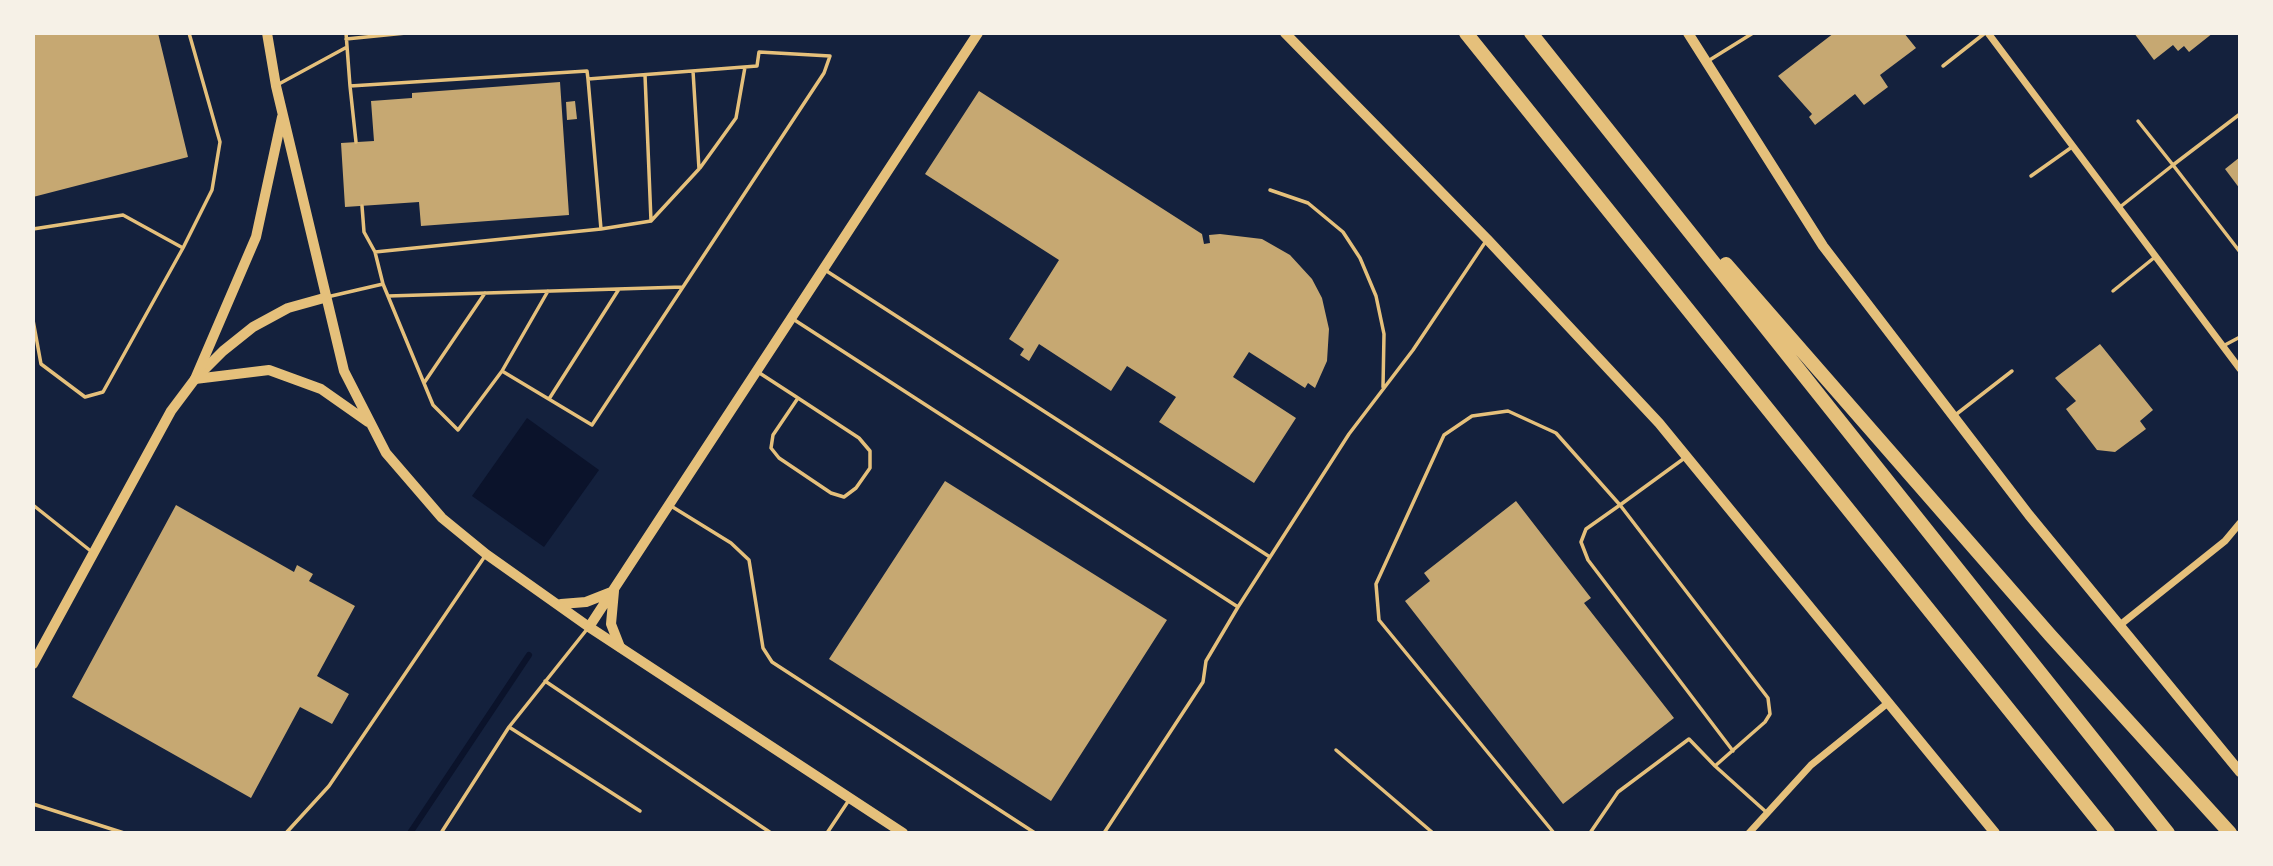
<!DOCTYPE html>
<style>
body{margin:0}
#map{position:relative;width:2273px;height:866px;overflow:hidden;background:#14213d;font-family:Mulish,sans-serif}
canvas{display:block}
.frame{position:absolute;inset:0;border:35px solid #f6f1e7;pointer-events:none}
</style>
<div id="map">
<canvas width="2273" height="866"></canvas>
<div class="frame"></div>
</div>
<script>
const c = document.querySelector('canvas').getContext('2d');
c.lineJoin = 'round';
function paint(path, color) { c.fillStyle = color; c.fill(path, 'evenodd'); }
const shape = rows => new Path2D(rows.map(r => 'M' + r).join(''));
function stroke(path, color, width, dash) { c.strokeStyle = color; c.lineWidth = width; c.lineCap = dash ? 'butt' : 'round'; c.setLineDash(dash || []); c.stroke(path); }
paint(shape([
 [527,418,599,470,544,547,472,496]
]), '#0b132b');
stroke(shape([
 [410,833,529,655]
]), '#0b132b', 6);
paint(shape([
 [33,33,158,33,188,157,33,197],
 [1834,33,1904,33,1916,48,1880,75,1888,87,1864,105,1855,94,1815,125,1809,117,1812,114,1778,76],
 [2134,33,2213,33,2189,52,2184,46,2178,51,2173,45,2154,60],
 [560,82,569,215,421,226,419,202,345,207,341,143,374,141,371,101,412,98,412,93],
 [979,91,1202,234,1204,244,1210,243,1209,235,1220,234,1262,239,1290,255,1312,279,1322,298,1329,329,1327,361,1315,388,1308,383,1305,388,1249,352,1233,377,1296,418,1254,483,1159,422,1176,397,1127,366,1111,391,1039,344,1029,361,1020,355,1024,349,1009,339,1059,260,925,174],
 [575,101,577,119,567,120,566,102],
 [2240,157,2240,189,2225,169],
 [2100,344,2153,410,2140,421,2146,429,2115,452,2097,450,2066,409,2076,401,2055,378],
 [945,481,1167,620,1051,801,829,659],
 [1516,501,1591,598,1584,603,1674,718,1563,804,1405,601,1430,581,1424,573],
 [176,505,294,572,297,565,313,574,309,581,355,606,317,676,349,694,332,724,300,707,251,798,72,697]
]), '#c6a872');
stroke(shape([
 [346,33,350,86,587,71,588,79,757,66,759,52,830,56,824,73,592,425,502,371,458,430,433,405,383,284,375,252,364,232,362,206],
 [346,39,406,33],
 [1708,61,1753,33],
 [1943,66,1985,33],
 [645,75,651,221,699,169,693,71],
 [277,85,347,47],
 [350,86,356,142],
 [2240,114,2173,165,2240,252],
 [700,168,736,118,745,67],
 [2031,176,2072,147],
 [1270,190,1308,203,1343,232,1360,258,1376,296,1384,334,1383,387],
 [2120,207,2173,165,2138,121],
 [33,229,123,215,183,248,212,190,220,142,189,33],
 [601,229,651,221],
 [375,252,601,229,588,79],
 [825,270,1270,557],
 [2113,291,2155,257],
 [388,296,683,287],
 [327,297,383,284],
 [793,319,1238,607,1349,434,1413,350,1486,241],
 [33,320,41,364,85,397,103,392,183,248],
 [2223,346,2240,337],
 [502,371,548,291],
 [758,372,798,398,859,438,870,451,870,468,856,488,844,497,831,493,779,458,771,448,773,435,798,398],
 [424,383,485,293],
 [549,399,619,289],
 [1954,416,2012,371],
 [33,505,92,552],
 [671,506,731,543,749,560,763,648,772,662,1035,833],
 [545,681,771,833],
 [509,727,640,811],
 [1336,750,1433,833],
 [1733,751,1588,560,1581,542,1586,529,1620,505,1768,698,1770,714,1765,722,1715,766,1765,811],
 [33,804,124,833],
 [286,833,329,786,485,556],
 [441,833,509,727,588,628],
 [827,833,849,800],
 [1104,833,1203,682,1206,661,1238,607],
 [1554,833,1379,620,1376,584,1444,435,1472,416,1508,411,1556,433,1620,505,1686,457],
 [1590,833,1618,792,1689,739,1715,766]
]), '#e5c07b', 3.5);
stroke(shape([
 [1988,33,2240,369],
 [2120,625,2225,541,2240,523],
 [1749,833,1811,765,1889,702]
]), '#e5c07b', 7);
stroke(shape([
 [561,604,586,602,614,591,611,624,620,647],
 [589,627,978,33],
 [33,664,171,411,195,379,223,351,253,327,288,308,324,298]
]), '#e5c07b', 10);
stroke(shape([
 [267,33,276,86,344,371,386,453,442,518,486,554,589,627,903,833],
 [1285,33,1487,239,1659,423,1995,833],
 [1688,33,1823,246,2029,515,2240,772],
 [195,379,256,237,282,117],
 [195,379,269,370,321,389,368,422]
]), '#e5c07b', 10);
stroke(shape([
 [1466,33,2108,833],
 [1531,33,2168,833],
 [1726,264,2050,635,2230,833]
]), '#e5c07b', 14);
</script>
